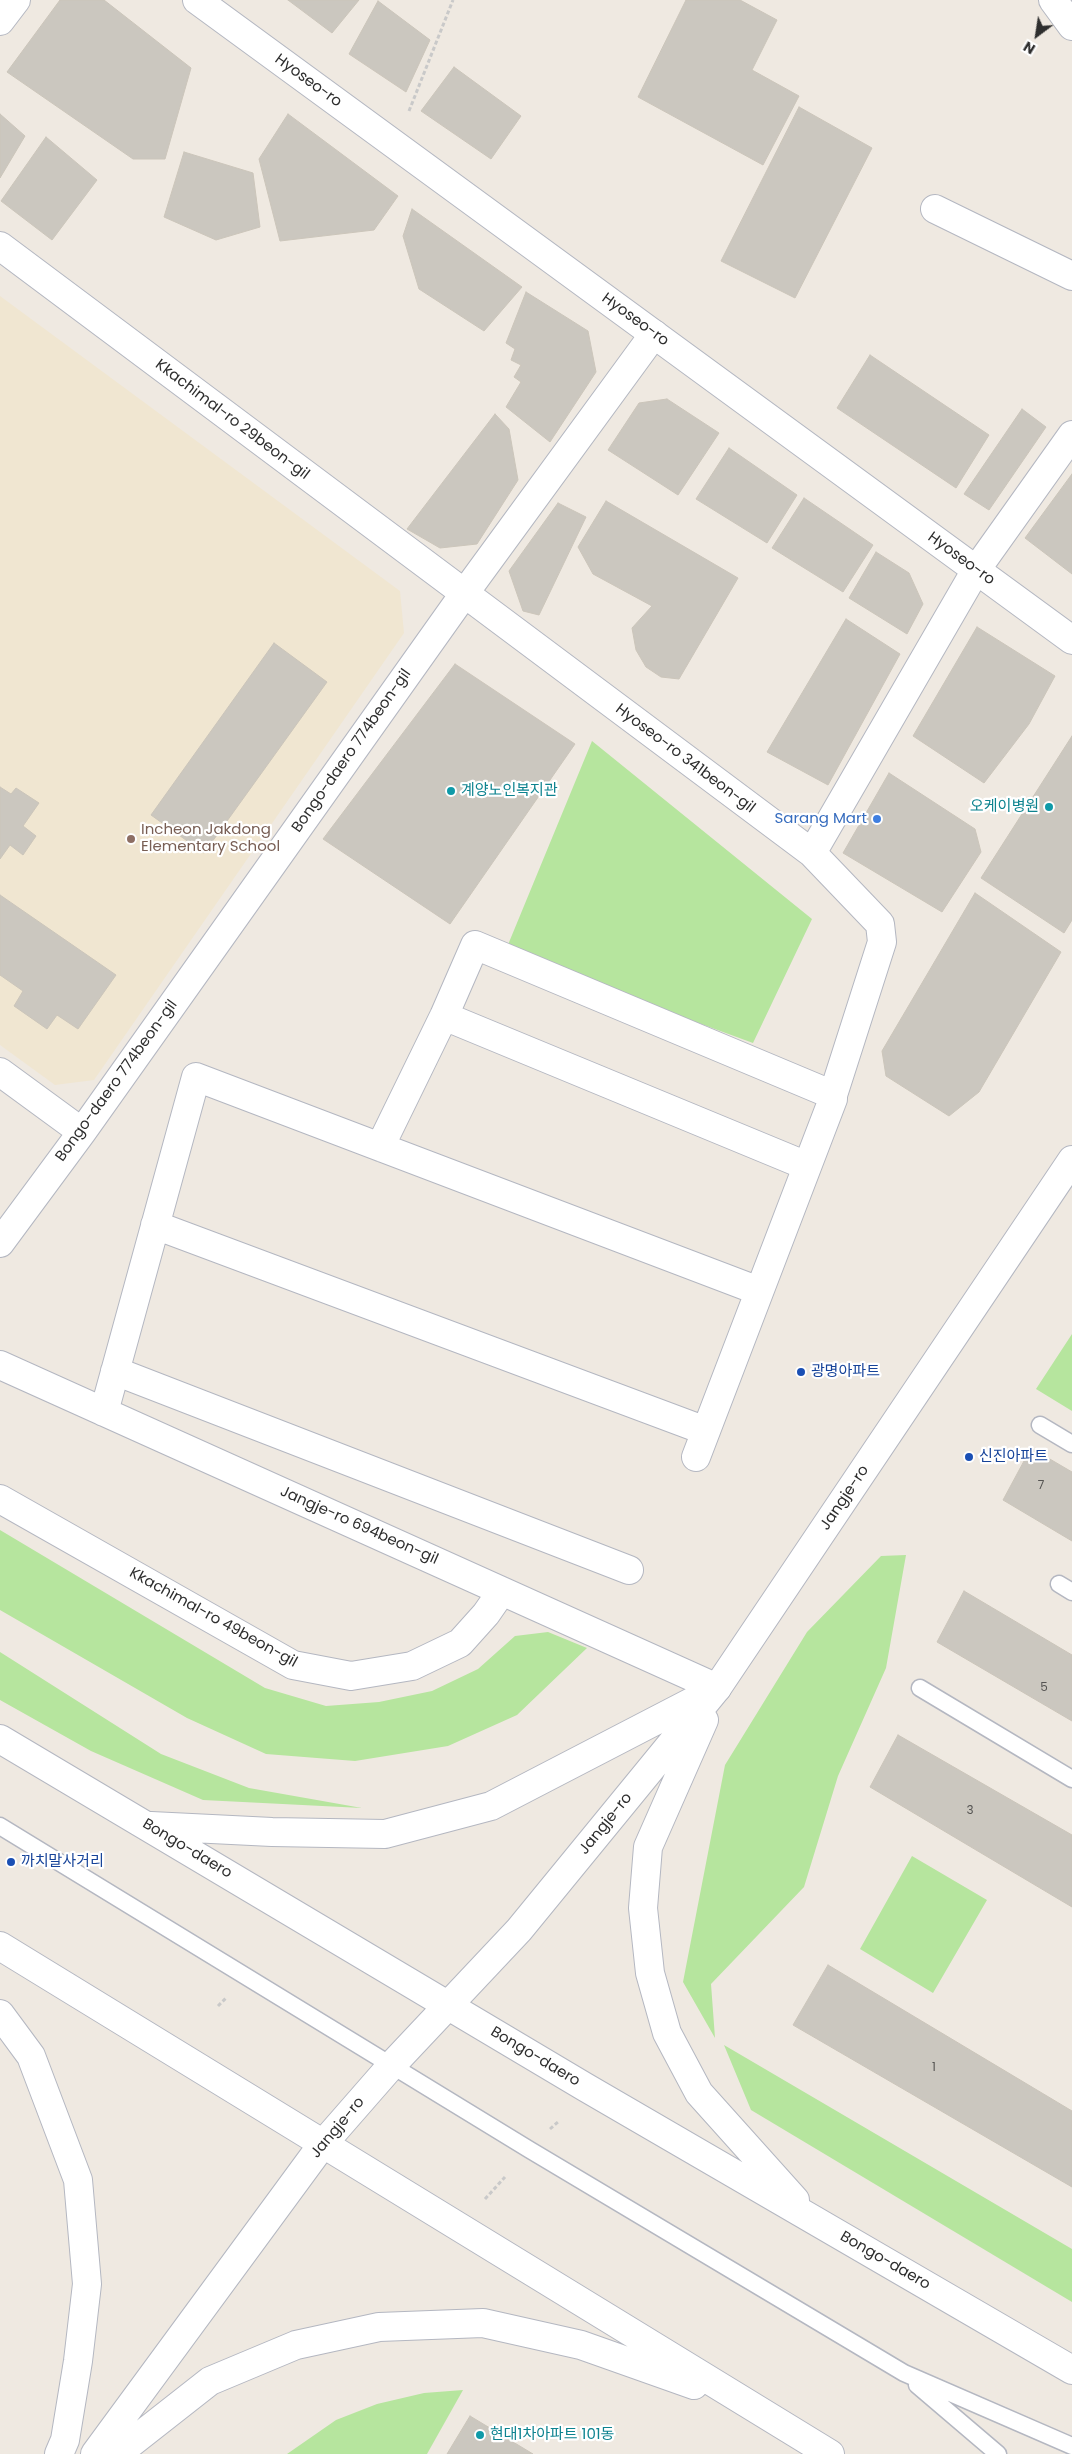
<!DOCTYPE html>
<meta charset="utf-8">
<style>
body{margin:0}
#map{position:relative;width:1072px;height:2454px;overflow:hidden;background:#efe9e1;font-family:Poppins,sans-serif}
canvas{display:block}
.north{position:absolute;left:1012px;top:10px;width:50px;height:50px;-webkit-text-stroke:4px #fff;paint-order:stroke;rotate:211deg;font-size:14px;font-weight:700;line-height:20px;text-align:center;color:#2e2e2e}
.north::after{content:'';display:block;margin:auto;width:18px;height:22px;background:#2e2e2e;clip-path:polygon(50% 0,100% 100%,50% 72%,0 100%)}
</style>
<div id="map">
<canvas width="1072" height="2454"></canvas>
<div class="north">N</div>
</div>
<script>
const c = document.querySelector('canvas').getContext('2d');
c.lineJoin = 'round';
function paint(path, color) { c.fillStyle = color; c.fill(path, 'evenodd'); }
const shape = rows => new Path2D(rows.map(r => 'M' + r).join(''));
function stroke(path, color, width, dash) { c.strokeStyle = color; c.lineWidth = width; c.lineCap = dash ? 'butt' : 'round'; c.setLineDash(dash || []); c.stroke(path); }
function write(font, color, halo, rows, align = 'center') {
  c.font = font + ' Poppins,"Noto Sans KR",sans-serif'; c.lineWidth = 4.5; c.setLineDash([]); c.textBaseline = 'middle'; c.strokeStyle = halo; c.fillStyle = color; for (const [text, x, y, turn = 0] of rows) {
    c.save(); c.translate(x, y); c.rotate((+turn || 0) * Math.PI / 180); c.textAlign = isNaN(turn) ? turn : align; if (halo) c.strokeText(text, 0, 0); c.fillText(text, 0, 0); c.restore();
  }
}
paint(shape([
 [0,296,400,591,404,633,94,1080,55,1085,0,1045]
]), '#f0e6d1');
paint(shape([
 [592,741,812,919,753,1043,505,952],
 [1072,1334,1072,1411,1036,1389],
 [0,1530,265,1688,326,1706,379,1702,432,1691,478,1669,515,1636,548,1632,587,1648,517,1715,448,1746,355,1761,266,1754,187,1718,0,1610],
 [906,1555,886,1668,838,1776,804,1887,711,1984,715,2038,683,1982,725,1765,807,1632,881,1556],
 [0,1652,161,1754,249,1788,362,1808,203,1800,91,1751,0,1700],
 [912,1856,987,1900,933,1993,860,1949],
 [724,2045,1072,2249,1072,2302,751,2110],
 [463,2390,427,2454,287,2454,336,2420,377,2404,424,2393]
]), '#b6e59e');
const building = shape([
 [60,0,104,0,191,68,165,159,133,159,7,72,60,0],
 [288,0,359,0,332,33,288,0],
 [686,0,740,0,777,20,752,70,799,96,763,165,638,97,686,0],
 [378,1,430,40,406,92,349,54,378,1],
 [454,67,521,116,491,159,421,111,454,67],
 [799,107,872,148,795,298,721,261,799,107],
 [0,114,25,136,0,178,0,114],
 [288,114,398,196,374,230,280,241,259,159,288,114],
 [46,137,97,180,52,240,1,201,46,137],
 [184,152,253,173,260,227,216,240,164,217,184,152],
 [412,209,522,287,484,331,419,289,403,236,412,209],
 [526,292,588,331,596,372,550,442,506,407,521,382,514,377,521,365,511,360,515,349,506,343,526,292],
 [870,355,989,435,956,488,837,408,870,355],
 [667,399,719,433,678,495,608,450,639,403,667,399],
 [1022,409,1046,427,989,510,964,494,1022,409],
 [495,414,509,429,518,480,477,544,440,548,407,529,495,414],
 [729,448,797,495,767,543,696,499,729,448],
 [1072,474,1072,574,1025,538,1072,474],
 [804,498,873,545,843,592,772,548,804,498],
 [606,501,738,578,679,679,661,677,646,667,636,650,632,628,652,606,593,574,578,547,606,501],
 [558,503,586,517,539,615,523,611,509,571,558,503],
 [876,552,909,573,923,604,907,634,849,598,876,552],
 [846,619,900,654,828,785,767,752,846,619],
 [977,627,1055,676,1029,724,984,783,913,736,977,627],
 [274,643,327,682,204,853,151,815,274,643],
 [455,664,575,744,450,924,323,839,455,664],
 [1072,736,1072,920,1064,933,981,878,1072,736],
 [889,773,975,829,981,852,942,912,843,853,889,773],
 [0,787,11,794,16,788,39,803,23,826,36,836,23,855,10,845,0,859,0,787],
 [975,893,1061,952,979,1092,949,1116,886,1076,882,1051,975,893],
 [0,895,116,975,78,1029,57,1015,47,1029,14,1006,23,991,0,975,0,895],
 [1031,1448,1072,1472,1072,1541,1003,1500,1031,1448],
 [964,1591,1072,1655,1072,1721,937,1642,964,1591],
 [898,1735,1072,1835,1072,1907,870,1787,898,1735],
 [828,1965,1072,2111,1072,2187,793,2025,828,1965],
 [470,2416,533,2454,447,2454,470,2416]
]);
paint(building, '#cbc7bf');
stroke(building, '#cbc5ba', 1);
const lane = shape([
 [1040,1425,1072,1444],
 [1059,1584,1072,1592],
 [920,1688,1072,1779],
 [0,1826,530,2150,904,2373,1072,2446],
 [917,2385,998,2454]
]);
const street = shape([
 [1053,0,1072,26],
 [0,21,16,0],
 [935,209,1072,276],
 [0,246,812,853,976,570,1072,435],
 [444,1016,807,1166],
 [0,1072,82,1132],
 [380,1147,444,1016,475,945,833,1095],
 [155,1225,706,1431],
 [0,1243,82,1132,464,594,654,334],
 [0,1365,717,1688],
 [115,1371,629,1570],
 [104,1412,196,1077,759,1291],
 [696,1457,833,1099,833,1095,882,942,880,924,812,853],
 [0,1499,293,1665,351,1676,412,1666,460,1643,486,1614,502,1591]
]);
const secondary = shape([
 [197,0,1072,640],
 [704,1720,648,1847,643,1908,650,1973,667,2033,699,2093,795,2200],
 [0,1739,585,2087,1072,2370],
 [151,1826,272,1832,385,1834,491,1806,705,1695],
 [0,1946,830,2454],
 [0,2014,31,2056,78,2180,87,2284,78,2361,65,2440,59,2454],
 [95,2454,322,2145,391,2066,519,1930,717,1688,1072,1160],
 [117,2454,210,2381,296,2345,379,2327,483,2323,581,2345,694,2385]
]);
stroke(lane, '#b4b7c1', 19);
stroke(street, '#b4b7c1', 30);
stroke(secondary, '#b4b7c1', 30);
stroke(shape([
 [409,111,453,0],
 [218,2006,226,1998],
 [550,2129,559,2121],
 [485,2199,505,2177]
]), '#c9c9c9', 3, [4, 2.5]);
stroke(lane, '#fff', 16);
stroke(street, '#fff', 28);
stroke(secondary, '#fff', 28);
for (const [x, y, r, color] of [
 [451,791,5,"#0f9aa8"],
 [1049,807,5,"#0f9aa8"],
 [877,819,5,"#3f7fe0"],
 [131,839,5,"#8d6e63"],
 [801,1372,5,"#1a4fb4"],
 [969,1457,5,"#1a4fb4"],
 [11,1862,5,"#1a4fb4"],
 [480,2435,5,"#0f9aa8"]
]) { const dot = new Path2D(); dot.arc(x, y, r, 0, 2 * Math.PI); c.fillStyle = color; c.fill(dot); stroke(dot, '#fff', 2); }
write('12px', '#555452', null, [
 ["7",1041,1486],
 ["5",1044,1688],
 ["3",970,1811],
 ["1",934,2068]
]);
write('15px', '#2e2e2e', '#fff', [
 ["Hyoseo-ro",308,81,36],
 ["Hyoseo-ro",635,320,36],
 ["Kkachimal-ro 29beon-gil",232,420,37],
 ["Hyoseo-ro",961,559,36],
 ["Bongo-daero 774beon-gil",352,751,-55],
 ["Hyoseo-ro 341beon-gil",685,759,37],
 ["Bongo-daero 774beon-gil",117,1081,-54],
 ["Jangje-ro",845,1498,-56],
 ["Jangje-ro 694beon-gil",359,1526,24],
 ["Kkachimal-ro 49beon-gil",213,1618,29],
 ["Jangje-ro",606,1824,-51],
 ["Bongo-daero",187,1849,31],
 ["Bongo-daero",535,2057,31],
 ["Jangje-ro",338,2128,-50],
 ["Bongo-daero",885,2261,30]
]);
write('15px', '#0d838f', '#fff', [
 ["계양노인복지관",461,791],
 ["오케이병원",1039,807,"right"],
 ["현대1차아파트 101동",490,2435]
], 'left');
write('15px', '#366cbe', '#fff', [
 ["Sarang Mart",867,819]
], 'right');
write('15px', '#785e54', '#fff', [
 ["Incheon Jakdong",141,830],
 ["Elementary School",141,847]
], 'left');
write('15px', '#164399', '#fff', [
 ["광명아파트",811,1372],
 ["신진아파트",979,1457],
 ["까치말사거리",21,1862]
], 'left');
</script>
